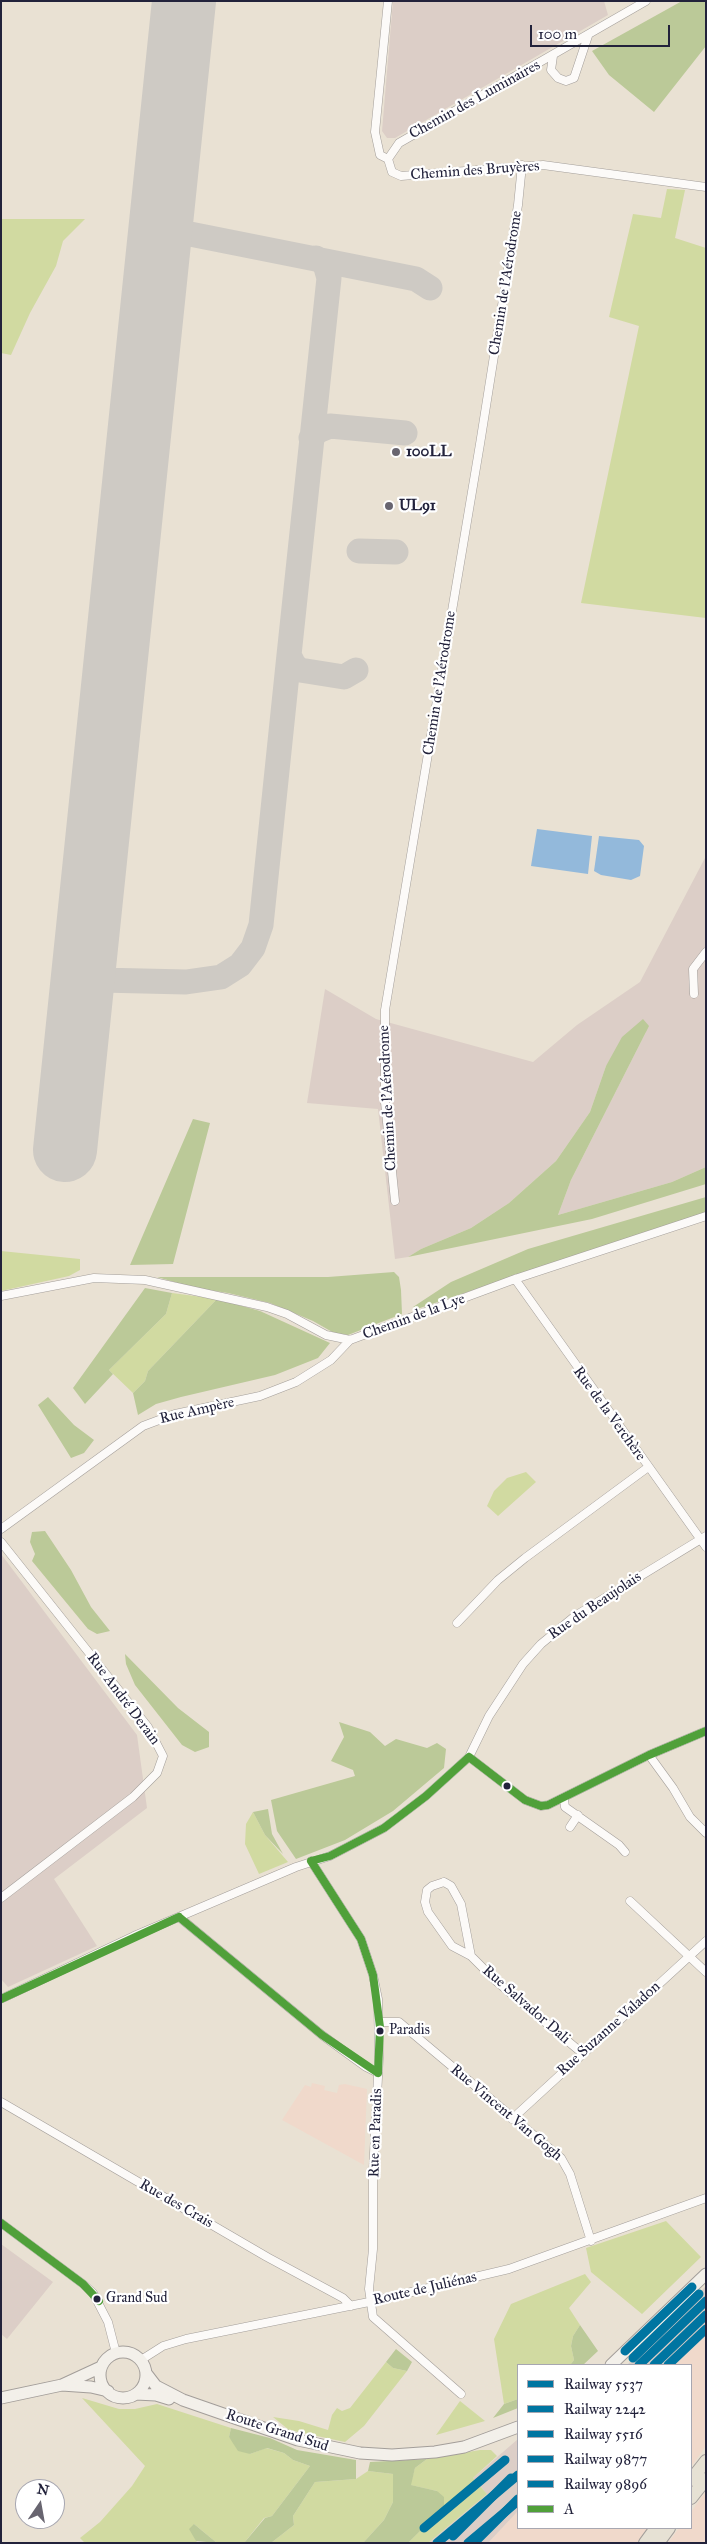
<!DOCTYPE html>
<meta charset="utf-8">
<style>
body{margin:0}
#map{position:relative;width:707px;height:2544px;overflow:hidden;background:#e9e1d3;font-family:"IM FELL Great Primer",serif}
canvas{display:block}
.frame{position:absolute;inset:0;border:2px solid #22223b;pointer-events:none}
.legend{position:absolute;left:517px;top:2364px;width:175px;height:165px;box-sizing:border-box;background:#fff;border:1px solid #a7a7b1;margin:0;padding:6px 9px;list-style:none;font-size:15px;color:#22223b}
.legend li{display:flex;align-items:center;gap:10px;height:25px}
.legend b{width:25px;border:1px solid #a7a7b1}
.north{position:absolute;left:15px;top:2479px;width:50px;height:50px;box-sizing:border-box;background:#fff;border:1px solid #a7a7b1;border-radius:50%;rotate:12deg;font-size:14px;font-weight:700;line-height:20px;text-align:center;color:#22223b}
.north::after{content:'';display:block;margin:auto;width:18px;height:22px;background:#686570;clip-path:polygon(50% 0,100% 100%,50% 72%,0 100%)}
.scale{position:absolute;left:530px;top:25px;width:140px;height:22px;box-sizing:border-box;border:2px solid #22223b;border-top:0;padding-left:6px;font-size:15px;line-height:18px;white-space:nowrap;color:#22223b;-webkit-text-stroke:4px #fff;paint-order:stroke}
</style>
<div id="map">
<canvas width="707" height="2544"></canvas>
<div class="frame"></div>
<ul class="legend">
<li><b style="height:6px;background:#0075a1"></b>Railway 5537</li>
<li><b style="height:6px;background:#0075a1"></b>Railway 2242</li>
<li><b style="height:6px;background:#0075a1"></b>Railway 5516</li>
<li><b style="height:6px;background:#0075a1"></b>Railway 9877</li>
<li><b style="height:6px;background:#0075a1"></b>Railway 9896</li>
<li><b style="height:6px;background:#50a03a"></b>A</li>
</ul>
<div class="north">N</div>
<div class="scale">100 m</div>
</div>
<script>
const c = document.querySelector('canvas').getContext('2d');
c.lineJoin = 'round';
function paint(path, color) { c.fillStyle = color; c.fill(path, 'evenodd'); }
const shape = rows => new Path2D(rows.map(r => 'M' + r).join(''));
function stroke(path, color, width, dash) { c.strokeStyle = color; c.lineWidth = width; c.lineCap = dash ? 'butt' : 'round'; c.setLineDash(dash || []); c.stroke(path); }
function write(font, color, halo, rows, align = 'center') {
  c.font = font + ' "IM FELL Great Primer",serif'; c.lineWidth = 4.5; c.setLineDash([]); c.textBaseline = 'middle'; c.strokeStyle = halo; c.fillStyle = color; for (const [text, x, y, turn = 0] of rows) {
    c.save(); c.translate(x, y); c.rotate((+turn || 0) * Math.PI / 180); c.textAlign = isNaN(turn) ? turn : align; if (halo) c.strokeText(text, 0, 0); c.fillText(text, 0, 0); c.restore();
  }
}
paint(shape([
 [312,2083,325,2086,324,2090,337,2093,339,2085,345,2084,367,2089,364,2165,282,2120,305,2085,311,2087],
 [706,2325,706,2446,691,2467,691,2365,664,2365],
 [706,2491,706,2543,668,2543,679,2528,691,2528,691,2512],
 [518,2511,518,2528,648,2528,637,2543,488,2543]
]), '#f0d9cb');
paint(shape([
 [393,1,604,1,608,15,395,138,387,138,382,131],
 [706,856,706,1167,672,1182,558,1215,571,1180,646,1032,606,1066,590,1112,556,1161,509,1203,471,1228,421,1249,408,1257,395,1259,378,1109,307,1103,325,989,376,1019,533,1062,577,1025,640,982],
 [1,1554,137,1735,147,1808,54,1879,97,1946,8,1987,1,1979],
 [1,2244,53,2282,7,2339,1,2334],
 [706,2286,706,2325,664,2365,627,2365],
 [518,2439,518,2511,488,2543,428,2543,487,2494,473,2478]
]), '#dccec7');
paint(shape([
 [667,189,685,190,675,238,706,248,706,618,581,603,639,326,609,317,633,214,661,218],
 [1,219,85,219,63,241,56,266,30,313,11,355,1,353],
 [1,1251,80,1259,80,1270,69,1276,1,1291],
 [172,1293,217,1299,148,1371,145,1381,133,1393,109,1370,166,1314],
 [526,1472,536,1482,498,1516,487,1506,494,1491,507,1478],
 [253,1812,265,1835,288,1862,259,1874,245,1844,246,1824],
 [666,2221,701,2257,642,2314,591,2272,586,2248],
 [585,2274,591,2282,569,2308,580,2325,573,2336,571,2346,574,2360,570,2365,518,2365,518,2399,504,2404,494,2339,511,2304],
 [386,2362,393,2368,407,2371,364,2426,345,2442,289,2430,273,2417,299,2421,328,2430,332,2415,337,2408,342,2411,350,2408],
 [82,2398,119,2409,135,2409,157,2404,231,2428,229,2437,250,2454,266,2448,284,2453,293,2460,310,2466,272,2516,264,2518,244,2543,217,2543,194,2524,196,2541,199,2543,85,2543,80,2538,100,2522,132,2486,145,2466],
 [460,2401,485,2421,436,2435],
 [480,2450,491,2450,497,2456,473,2478,487,2494,428,2543,408,2543,444,2506,437,2491,410,2485,415,2468,427,2459],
 [368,2471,393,2474,393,2502,384,2520,363,2543,271,2543,294,2525,293,2516,315,2482,356,2479]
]), '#d1daa1');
paint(shape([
 [682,1,706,1,706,46,654,112,609,75,592,51],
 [643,1019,649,1026,646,1032,571,1180,558,1215,672,1182,706,1167,706,1184,592,1219,408,1257,421,1249,471,1228,509,1203,556,1161,590,1112,606,1066,622,1037],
 [193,1119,210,1123,173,1264,130,1265],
 [706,1197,706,1212,417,1309,413,1307,451,1282,528,1249],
 [394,1272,399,1277,401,1290,402,1314,348,1335,334,1333,313,1321,270,1303,228,1293,195,1288,157,1277,328,1277],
 [145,1288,172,1293,166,1314,109,1370,113,1374,85,1404,73,1388],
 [217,1299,260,1311,330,1343,318,1358,275,1375,181,1397,156,1404,138,1415,133,1393,145,1381,148,1371],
 [48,1397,74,1425,94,1440,84,1453,71,1458,38,1405],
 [45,1531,71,1570,91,1607,110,1631,97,1634,88,1629,32,1561,35,1554,30,1542,32,1532],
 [125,1654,178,1708,209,1732,209,1747,195,1752,182,1745,135,1685,126,1664],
 [339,1722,370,1732,385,1746,396,1739,427,1748,437,1743,446,1749,444,1768,393,1811,345,1840,296,1859,277,1831,271,1800,355,1776,353,1770,331,1761,344,1737],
 [268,1809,272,1834,283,1854,265,1835,253,1812],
 [580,2325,598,2351,583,2365,570,2365,574,2360,571,2346,573,2336],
 [396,2349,412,2362,407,2371,393,2368,386,2362],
 [518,2399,518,2408,493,2418,504,2404],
 [231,2428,270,2438,297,2450,356,2460,356,2479,315,2482,293,2516,294,2525,271,2543,244,2543,265,2518,272,2516,310,2466,293,2460,284,2453,267,2448,250,2454,238,2451,229,2437],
 [427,2459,415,2468,411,2485,437,2491,444,2497,444,2507,408,2543,363,2543,384,2520,393,2502,393,2474,368,2471,370,2462],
 [194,2524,217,2543,196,2541,189,2529]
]), '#bbc998');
paint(shape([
 [537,829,592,836,588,874,531,866],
 [599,836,639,840,644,846,640,876,631,880,601,875,594,871]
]), '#93b9db');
stroke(shape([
 [162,213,168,226,185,233],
 [158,244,168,235,185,233,416,279,430,288],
 [316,258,325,264,329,278,289,655,294,665,300,670,344,677,356,670],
 [311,438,318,431,330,426,405,433],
 [359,551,396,552],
 [85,957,95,974,111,980],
 [81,996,84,989,100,980,186,982,221,977,240,965,253,948,261,925,289,655]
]), '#cecac4', 25);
stroke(shape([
 [65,1150,184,1]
]), '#cecac4', 64);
const street = shape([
 [553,56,551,70,558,78,566,81,574,78,588,36],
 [388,159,392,172,401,176,543,165,706,187],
 [388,159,399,143,646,1],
 [388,159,380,155,375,132,388,1],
 [694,994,693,969,706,952],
 [395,1201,385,1102,385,1010,480,444,518,205,522,165],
 [515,1279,706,1547],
 [1,1296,94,1278,145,1280,267,1307,287,1314,326,1335,350,1340,515,1279,706,1216],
 [1,1529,143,1426,175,1414,260,1396,296,1382,331,1360,350,1340],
 [1,1542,148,1727,163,1756,157,1773,133,1797,1,1898],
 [457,1623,498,1580,525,1558,647,1468],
 [649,1755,673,1788,690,1817,706,1833],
 [469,1757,525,1800,541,1806,548,1805,649,1755,706,1731],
 [564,1800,565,1807,619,1845,625,1852],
 [570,1827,578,1815],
 [311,1861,361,1939,373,1975,378,1999,379,2058,373,2172,373,2249,369,2289,373,2317,461,2394],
 [444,1882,451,1886,461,1904,471,1956,452,1946,428,1912,425,1902,427,1890,432,1886,444,1882],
 [630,1901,706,1972],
 [179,1917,322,2035,366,2067,378,2073],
 [471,1956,496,1981,582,2053],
 [1,1999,134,1936,296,1867,330,1856,384,1828,426,1796,469,1757,489,1716,523,1664,541,1644,575,1616,706,1536],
 [379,2022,399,2022,561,2158,570,2174,591,2241],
 [1,2102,267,2257,343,2298,351,2306],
 [512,2119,706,1941],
 [1,2223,83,2284,93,2293,108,2322,116,2353],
 [141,2360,163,2346,186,2339,369,2302,509,2269,706,2198]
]);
const secondary = shape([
 '100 2375a23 23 0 1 1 46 0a23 23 0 1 1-46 0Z',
 [611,2365,706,2274],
 [146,2373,156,2386,183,2400,298,2440,360,2453,392,2455,435,2452,464,2447,518,2427],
 [62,2385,101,2367],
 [136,2394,156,2395,169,2399],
 [1,2398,62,2385,91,2387,108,2391]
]);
const primary = shape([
 [691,2480,706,2461],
 [691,2498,706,2479],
 [645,2543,656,2528],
 [658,2543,669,2528]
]);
stroke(street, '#a39e9a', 9);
stroke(secondary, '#a39e9a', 13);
stroke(primary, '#a39e9a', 14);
stroke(street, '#fcfaf8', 8);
stroke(secondary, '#f3f0ea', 11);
stroke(primary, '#e6e1d4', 12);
stroke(shape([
 [469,1757,525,1800,541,1806,548,1805,649,1755,706,1731],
 [311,1861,361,1939,373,1975,380,2027,378,2073],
 [311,1861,330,1856,384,1828,426,1796,469,1757],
 [179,1917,322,2035,378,2073],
 [1,1999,179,1917],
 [1,2223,83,2284,99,2301]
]), '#50a03a', 8);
stroke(shape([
 [639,2365,706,2301],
 [437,2543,518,2475]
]), '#0075a1', 9);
stroke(shape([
 [654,2365,706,2315],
 [474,2543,518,2499]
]), '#0075a1', 9);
stroke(shape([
 [633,2358,699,2294],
 [453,2536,511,2478]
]), '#0075a1', 9);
stroke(shape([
 [668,2365,706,2329],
 [468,2543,518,2501]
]), '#0075a1', 9);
stroke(shape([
 [625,2351,692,2287],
 [424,2528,505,2460]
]), '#0075a1', 9);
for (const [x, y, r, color] of [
 [396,452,5,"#686570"],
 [389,506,5,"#686570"],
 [507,1786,4.5,"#22223b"],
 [380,2031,4.5,"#22223b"],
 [97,2299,4.5,"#22223b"]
]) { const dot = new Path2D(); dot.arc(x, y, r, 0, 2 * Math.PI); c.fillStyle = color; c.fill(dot); stroke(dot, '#fff', 2); }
write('14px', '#22223b', '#fff', [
 ["Paradis",389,2031],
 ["Grand Sud",106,2299]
], 'left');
write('15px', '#22223b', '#fff', [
 ["Chemin des Luminaires",475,100,-29],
 ["Chemin des Bruyères",475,171,-4],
 ["Chemin de l'Aérodrome",506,283,-81],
 ["Chemin de l'Aérodrome",440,683,-81],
 ["Chemin de l'Aérodrome",388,1098,-93],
 ["Chemin de la Lye",414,1317,-20],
 ["Rue Ampère",197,1411,-13],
 ["Rue de la Verchère",609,1414,54],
 ["Rue du Beaujolais",595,1606,-34],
 ["Rue André Derain",123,1699,53],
 ["Rue Salvador Dali",526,2005,41],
 ["Rue Suzanne Valadon",609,2029,-42],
 ["Rue Vincent Van Gogh",506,2113,40],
 ["Rue en Paradis",376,2133,-88],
 ["Rue des Crais",176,2204,30],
 ["Route de Juliénas",425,2289,-13],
 ["Route Grand Sud",277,2431,18]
]);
write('bold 15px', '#22223b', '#fff', [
 ["100LL",406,452],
 ["UL91",399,506]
], 'left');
</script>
